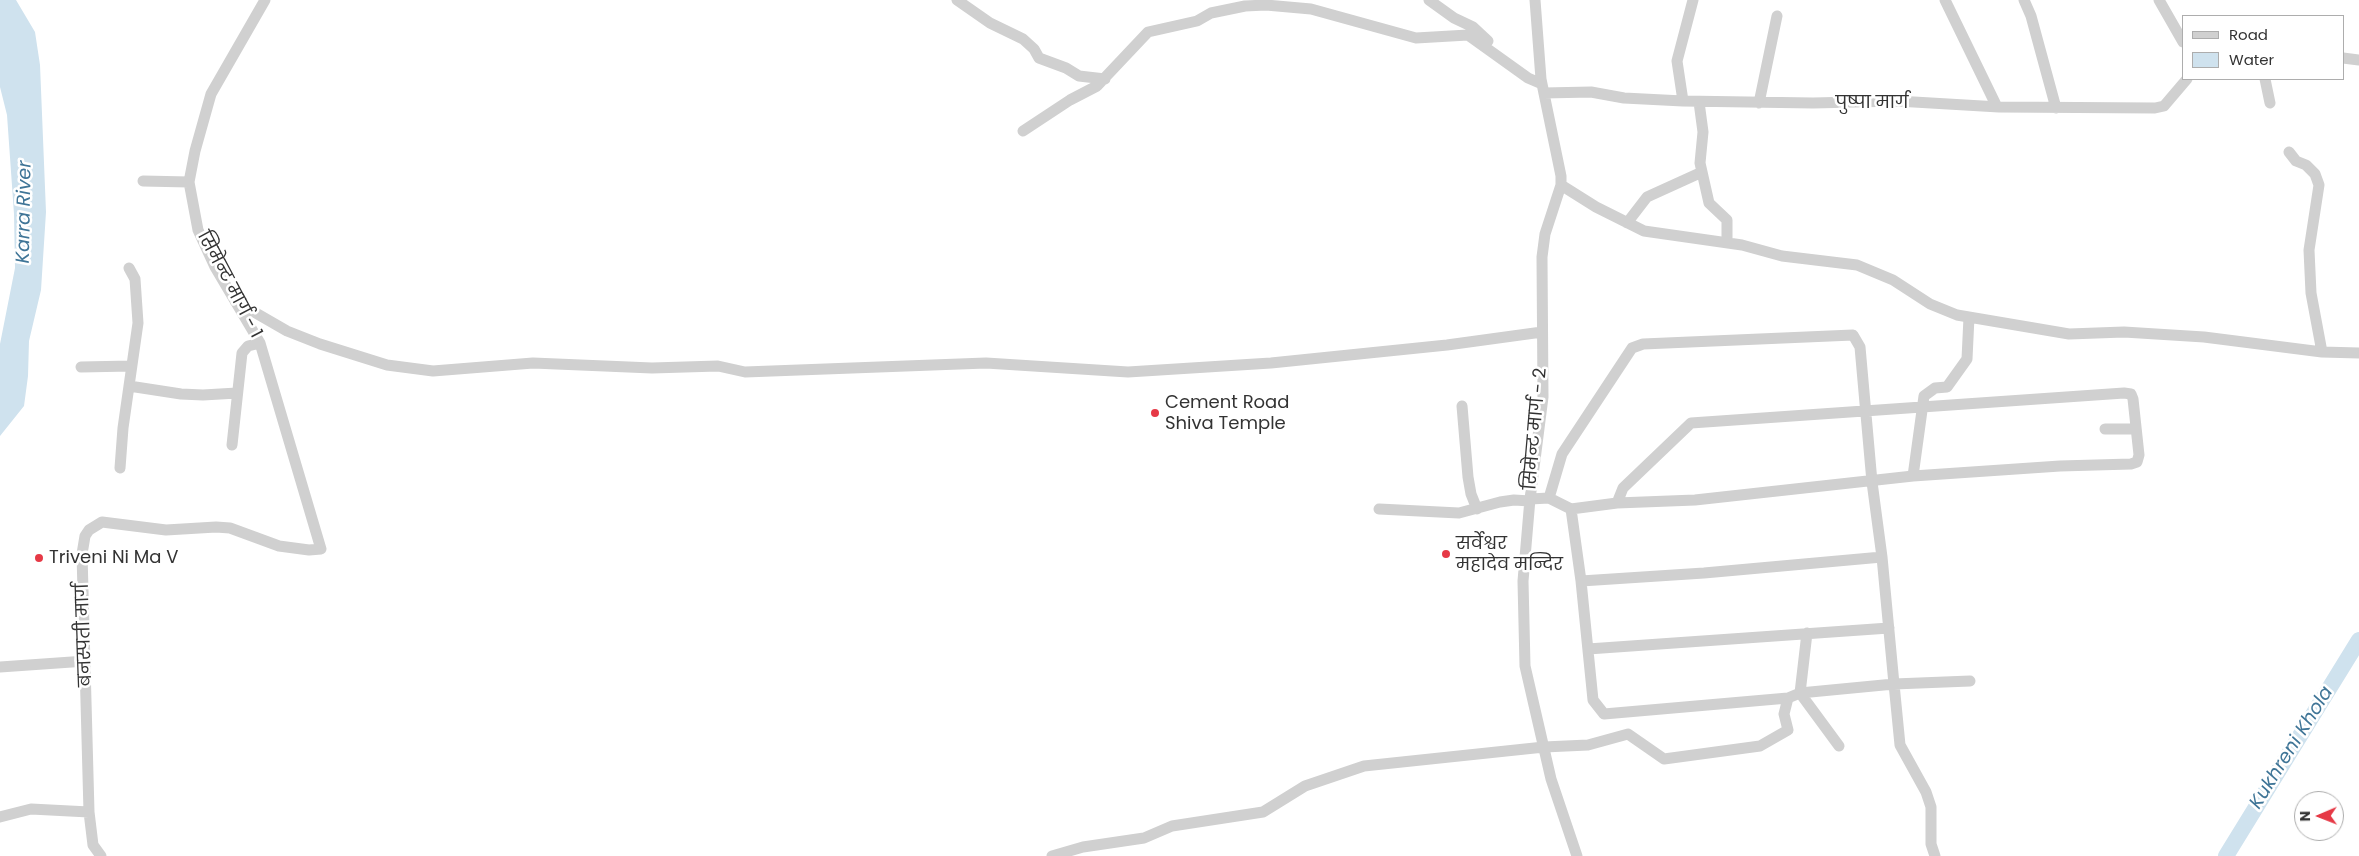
<!DOCTYPE html>
<meta charset="utf-8">
<style>
body{margin:0}
#map{position:relative;width:2359px;height:856px;overflow:hidden;background:#fff;font-family:Poppins,sans-serif}
canvas{display:block}
.legend{position:absolute;left:2182px;top:15px;width:162px;height:65px;box-sizing:border-box;background:#fff;border:1px solid #adadad;margin:0;padding:6px 9px;list-style:none;font-size:15px;color:#333}
.legend li{display:flex;align-items:center;gap:10px;height:25px}
.legend b{width:25px;border:1px solid #adadad}
.north{position:absolute;left:2294px;top:791px;width:50px;height:50px;box-sizing:border-box;background:#fff;border:1px solid #adadad;border-radius:50%;rotate:269deg;font-size:14px;font-weight:700;line-height:20px;text-align:center;color:#333}
.north::after{content:'';display:block;margin:auto;width:18px;height:22px;background:#e63946;clip-path:polygon(50% 0,100% 100%,50% 72%,0 100%)}
</style>
<div id="map">
<canvas width="2359" height="856"></canvas>
<ul class="legend">
<li><b style="height:6px;background:#d0d0d0"></b>Road</li>
<li><b style="height:14px;background:#cfe2ee"></b>Water</li>
</ul>
<div class="north">N</div>
</div>
<script>
const c = document.querySelector('canvas').getContext('2d');
c.lineJoin = 'round';
function paint(path, color) { c.fillStyle = color; c.fill(path, 'evenodd'); }
const shape = rows => new Path2D(rows.map(r => 'M' + r).join(''));
function stroke(path, color, width, dash) { c.strokeStyle = color; c.lineWidth = width; c.lineCap = dash ? 'butt' : 'round'; c.setLineDash(dash || []); c.stroke(path); }
function write(font, color, halo, rows, align = 'center') {
  c.font = font + ' Poppins,"Noto Sans Devanagari",sans-serif'; c.lineWidth = 5; c.setLineDash([]); c.textBaseline = 'middle'; c.strokeStyle = halo; c.fillStyle = color; for (const [text, x, y, turn = 0] of rows) {
    c.save(); c.translate(x, y); c.rotate((+turn || 0) * Math.PI / 180); c.textAlign = isNaN(turn) ? turn : align; if (halo) c.strokeText(text, 0, 0); c.fillText(text, 0, 0); c.restore();
  }
}
paint(shape([
 [0,0,16,0,35,32,40,65,46,212,41,290,29,341,28,376,24,406,0,436,0,344,15,268,14,214,7,115,0,87]
]), '#cfe2ee');
stroke(shape([
 [2226,856,2359,640]
]), '#cfe2ee', 16);
stroke(shape([
 [957,0,990,23,1023,39,1034,49,1039,58,1066,68,1079,76,1105,79],
 [1429,0,1454,18,1473,27,1488,41],
 [1535,0,1541,79,1561,176,1561,185,1545,234,1542,257,1543,397,1530,499,1523,581,1525,666,1551,779,1577,856],
 [1945,0,1997,107],
 [2024,0,2031,16,2056,108],
 [2159,0,2183,42],
 [2343,58,2359,60],
 [2265,79,2270,103],
 [1544,93,1591,92,1624,98,1683,101,1813,103,1897,101,1999,107,2155,108,2164,106,2187,79],
 [1683,101,1677,61,1693,0],
 [1699,102,1703,132,1700,163,1709,203,1727,220,1727,242],
 [1759,103,1777,16],
 [1023,131,1070,100,1097,86,1148,32,1197,21,1211,13,1245,6,1266,5,1311,9,1416,38,1468,35,1528,78,1542,84],
 [2289,152,2296,161,2306,165,2315,174,2319,185,2309,250,2311,293,2322,352],
 [143,181,189,182],
 [1561,185,1596,207,1644,231,1742,245,1782,256,1857,265,1893,280,1930,304,1957,315,2069,334,2124,332,2204,337,2322,352,2359,353],
 [1627,223,1647,197,1702,172],
 [235,301,287,331,320,344,387,365,433,371,533,363,652,368,718,366,745,372,986,363,1128,372,1271,363,1447,345,1542,332],
 [81,367,131,366],
 [129,386,181,394,203,395,237,393],
 [1462,406,1468,477,1471,494,1477,509],
 [2105,429,2136,429],
 [232,445,242,353,248,346,260,343],
 [120,468,123,428,138,323,135,279,129,268],
 [1913,476,1924,396,1935,388,1947,387,1967,359,1969,317],
 [1549,498,1562,454,1632,348,1643,344,1853,335,1860,347,1872,482,1882,557,1894,684,1800,693,1788,698,1604,714,1593,700,1581,581,1704,573,1882,557],
 [1530,499,1549,498,1571,509,1617,503,1695,500,1913,476,2060,466,2131,464,2137,462,2139,455,2133,399,2131,394,2124,393,1691,423,1623,488,1617,503],
 [1379,509,1459,513,1500,502,1514,500,1530,501],
 [1571,509,1581,581],
 [1807,633,1800,693,1839,746],
 [1588,649,1889,628],
 [0,667,86,661],
 [0,817,31,809,89,812],
 [101,856,93,845,89,812,82,554,85,536,89,530,102,522,166,530,216,527,230,528,279,546,309,550,321,549,260,343,215,267,198,230,189,182,195,151,211,94,265,0],
 [1052,856,1083,847,1144,838,1172,826,1263,812,1305,786,1364,766,1544,747,1588,745,1628,734,1664,759,1760,746,1788,730,1784,714,1788,698],
 [1935,856,1931,844,1931,807,1926,792,1900,745,1894,684,1970,681]
]), '#d0d0d0', 11);
for (const [x, y, r, color] of [
 [1155,413,5,"#e63946"],
 [1446,554,5,"#e63946"],
 [39,558,5,"#e63946"]
]) { const dot = new Path2D(); dot.arc(x, y, r, 0, 2 * Math.PI); c.fillStyle = color; c.fill(dot); stroke(dot, '#fff', 2); }
write('18px', '#333', '#fff', [
 ["पुष्पा मार्ग",1872,103],
 ["सिमेन्ट मार्ग - 1",229,285,62],
 ["सिमेन्ट मार्ग - 2",1536,429,-85],
 ["बनस्पती मार्ग",85,635,-92]
]);
write('18px', '#333', '#fff', [
 ["Cement Road",1165,403],
 ["Shiva Temple",1165,424],
 ["सर्वेश्वर",1456,544],
 ["महादेव मन्दिर",1456,565],
 ["Triveni Ni Ma V",49,558]
], 'left');
write('italic 19px', '#3f7597', '#fff', [
 ["Karra River",25,212,-89],
 ["Kukhreni Khola",2292,748,-58]
]);
</script>
